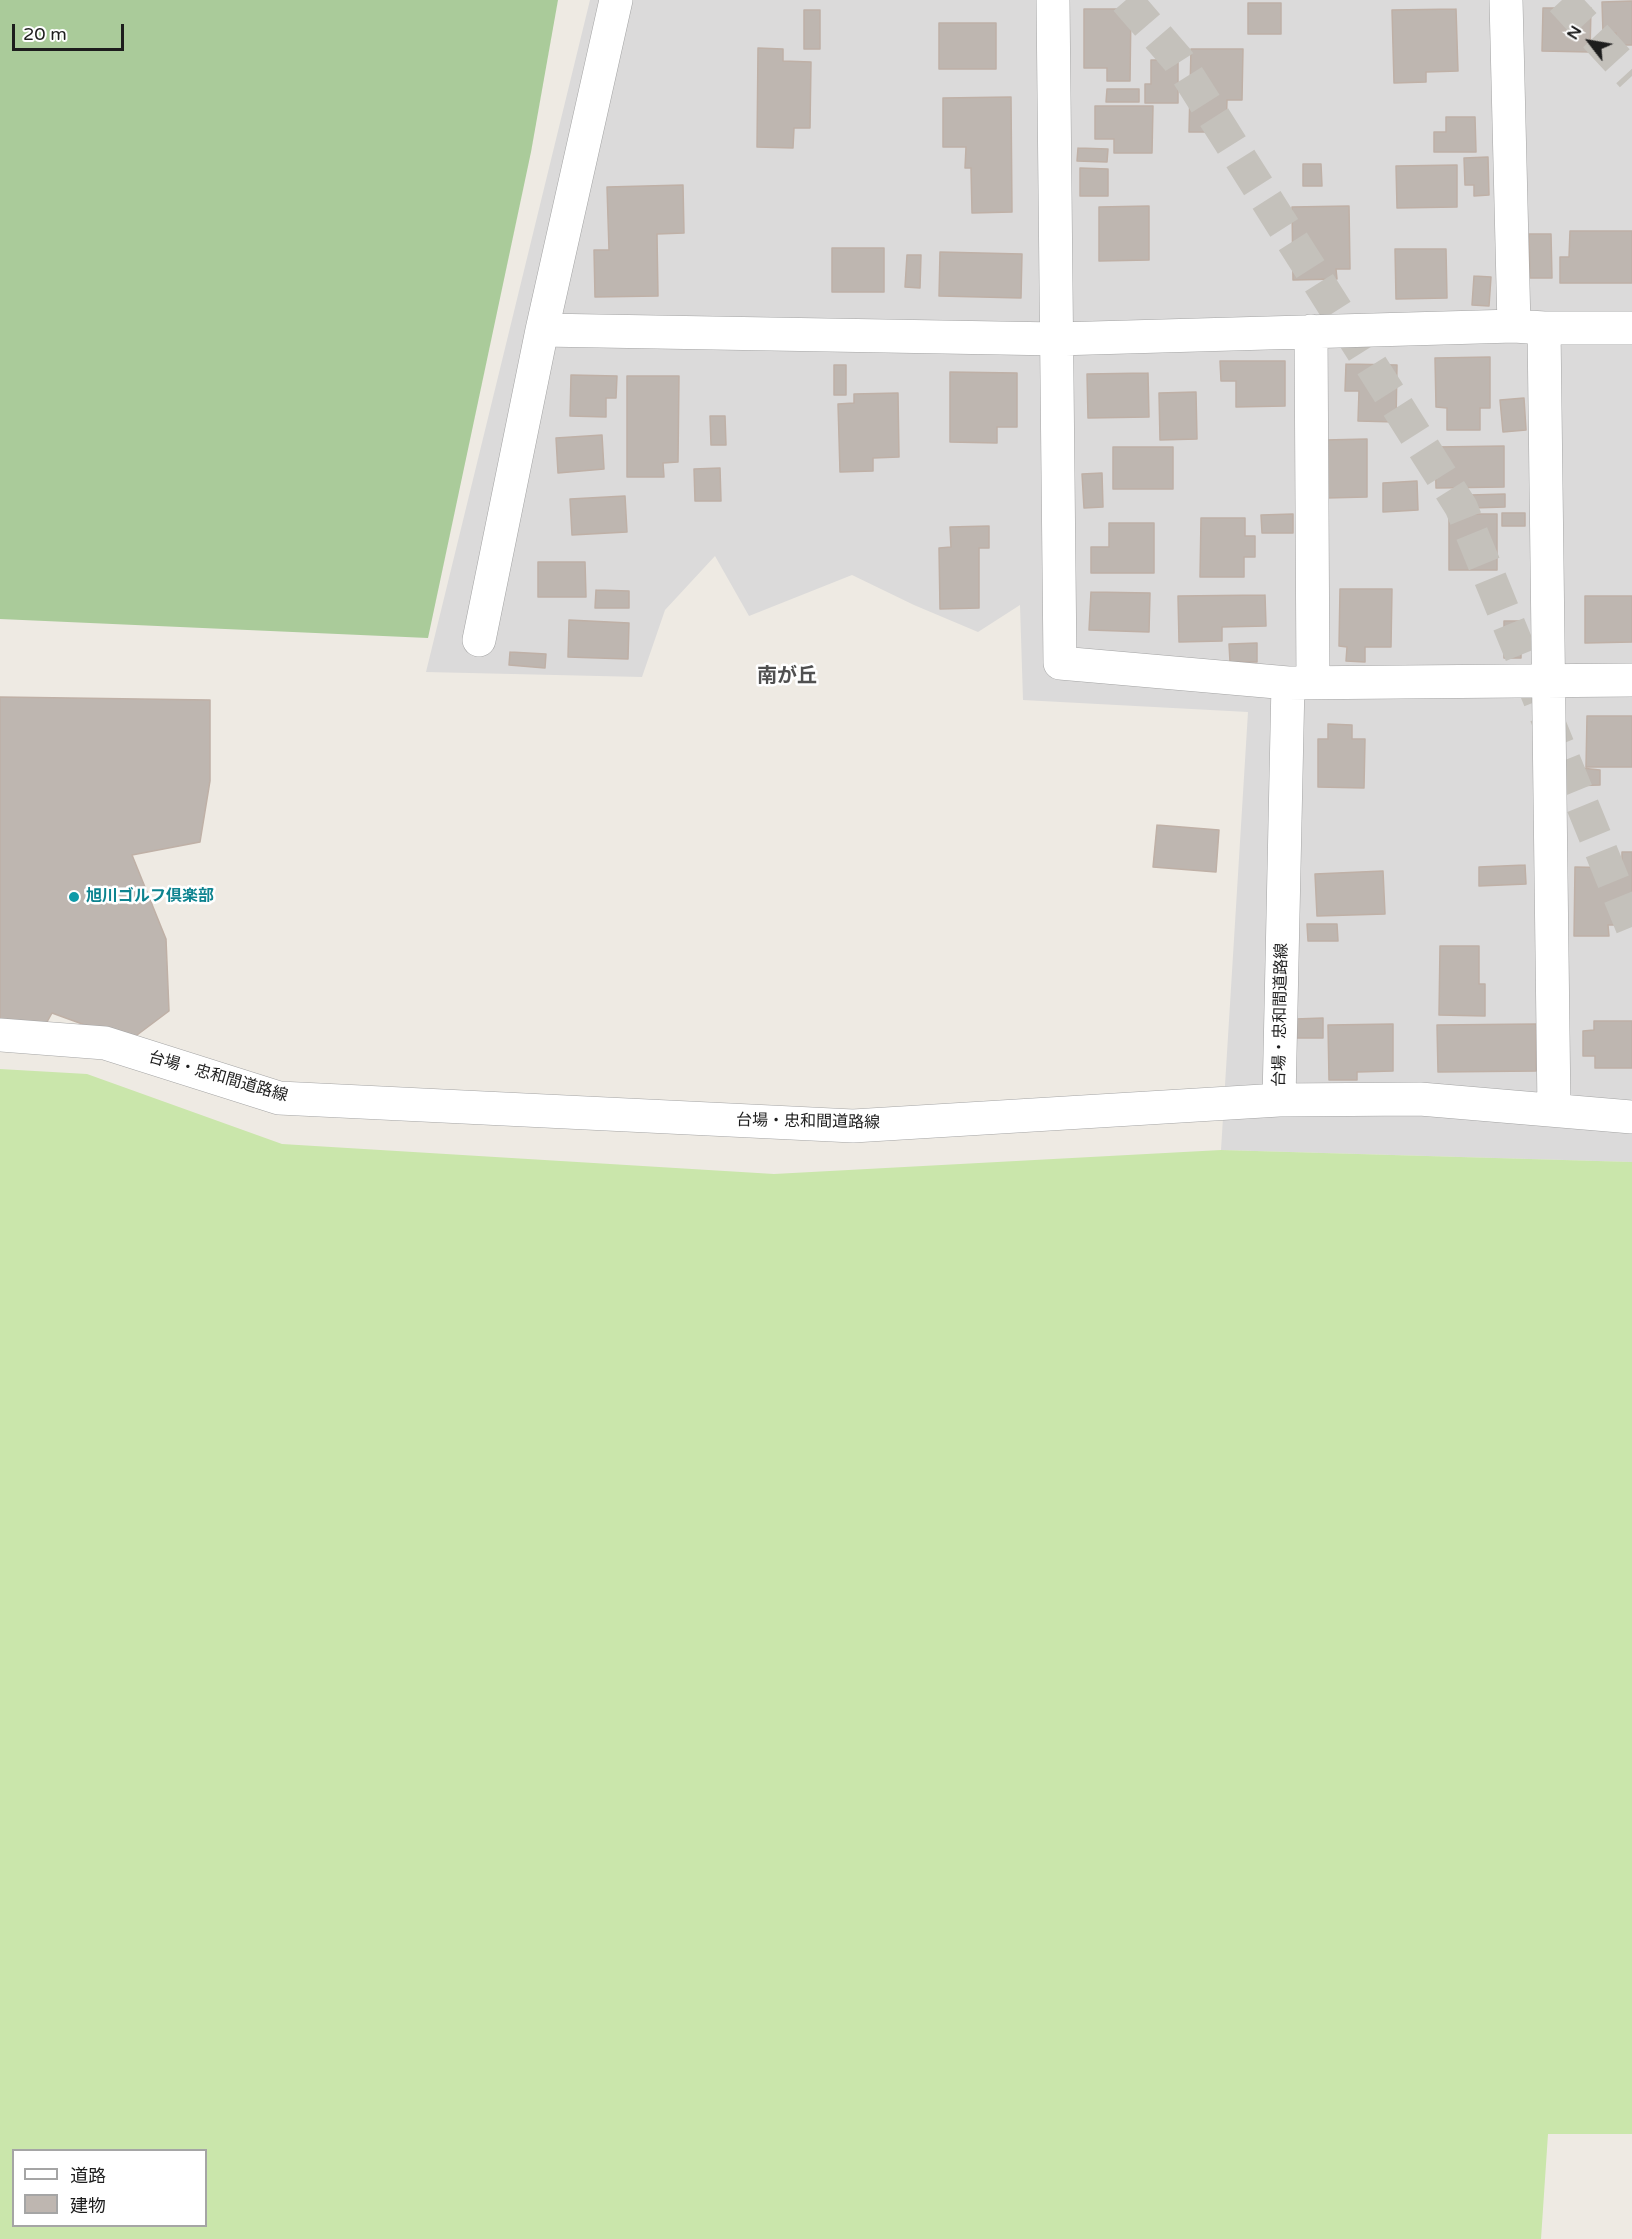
<!DOCTYPE html>
<meta charset="utf-8">
<style>
body{margin:0}
#map{position:relative;width:1632px;height:2239px;overflow:hidden;background:#eeeae3;font-family:"Varela Round","Noto Sans JP",sans-serif}
canvas{display:block}
.legend{position:absolute;left:12px;top:2149px;width:195px;height:78px;box-sizing:border-box;background:#fff;border:2px solid #a5a5a5;margin:0;padding:8px 10px;list-style:none;font-size:18px;color:#1d1d1d}
.legend li{display:flex;align-items:center;gap:12px;height:30px}
.legend b{width:30px;border:2px solid #a5a5a5}
.north{position:absolute;left:1560px;top:12px;width:60px;height:60px;-webkit-text-stroke:4px #fff;paint-order:stroke;rotate:301deg;font-size:16px;font-weight:700;line-height:24px;text-align:center;color:#1d1d1d}
.north::after{content:'';display:block;margin:auto;width:21px;height:27px;background:#1d1d1d;clip-path:polygon(50% 0,100% 100%,50% 72%,0 100%)}
.scale{position:absolute;left:12px;top:24px;width:112px;height:27px;box-sizing:border-box;border:3px solid #1d1d1d;border-top:0;padding-left:8px;font-size:18px;line-height:21px;white-space:nowrap;color:#1d1d1d;-webkit-text-stroke:4px #fff;paint-order:stroke}
</style>
<div id="map">
<canvas width="1632" height="2239"></canvas>
<ul class="legend">
<li><b style="height:8px;background:#fff"></b>道路</li>
<li><b style="height:16px;background:#beb6b0"></b>建物</li>
</ul>
<div class="north">N</div>
<div class="scale">20 m</div>
</div>
<script>
const c = document.querySelector('canvas').getContext('2d');
c.lineJoin = 'round';
function paint(path, color) { c.fillStyle = color; c.fill(path, 'evenodd'); }
const shape = rows => new Path2D(rows.map(r => 'M' + r).join(''));
function stroke(path, color, width, dash) { c.strokeStyle = color; c.lineWidth = width; c.lineCap = dash ? 'butt' : 'round'; c.setLineDash(dash || []); c.stroke(path); }
function write(font, color, halo, rows, align = 'center') {
  c.font = font + ' "Varela Round","Noto Sans JP",sans-serif'; c.lineWidth = 5; c.setLineDash([]); c.textBaseline = 'middle'; c.strokeStyle = halo; c.fillStyle = color; for (const [text, x, y, turn = 0] of rows) {
    c.save(); c.translate(x, y); c.rotate((+turn || 0) * Math.PI / 180); c.textAlign = isNaN(turn) ? turn : align; if (halo) c.strokeText(text, 0, 0); c.fillText(text, 0, 0); c.restore();
  }
}
paint(shape([
 [590,0,1632,0,1632,1162,1221,1150,1248,712,1023,700,1020,605,978,632,914,605,852,575,749,616,715,556,665,610,642,677,426,672]
]), '#dbdada');
paint(shape([
 [0,1069,87,1074,282,1144,774,1174,1221,1150,1632,1162,1632,2134,1548,2134,1541,2239,0,2239],
 [14,2150,206,2150,206,2226,14,2226]
]), '#cae6ab');
paint(shape([
 [0,0,558,0,531,152,428,638,0,619]
]), '#aacb9a');
const building = shape([
 [1632,1,1632,45,1616,45,1616,33,1603,33,1602,2,1632,1],
 [1248,3,1281,3,1281,34,1248,34,1248,3],
 [1543,8,1591,8,1590,52,1542,51,1543,8],
 [1084,9,1131,9,1130,81,1107,81,1107,68,1084,68,1084,9],
 [1456,9,1458,71,1426,72,1426,82,1394,83,1392,10,1456,9],
 [804,10,820,10,820,49,804,49,804,10],
 [939,23,996,23,996,69,939,69,939,23],
 [758,48,783,49,783,61,811,62,810,128,794,128,793,148,757,147,758,48],
 [1191,49,1243,49,1242,100,1227,100,1226,132,1189,132,1191,49],
 [1151,60,1178,60,1178,103,1145,103,1145,84,1151,84,1151,60],
 [1107,89,1139,89,1139,102,1106,102,1107,89],
 [1011,97,1012,212,972,213,971,168,965,168,966,147,943,147,943,98,1011,97],
 [1095,106,1153,106,1152,153,1114,153,1114,139,1095,139,1095,106],
 [1446,117,1475,117,1476,152,1434,152,1434,132,1446,132,1446,117],
 [1078,148,1108,149,1107,162,1077,161,1078,148],
 [1488,157,1489,195,1474,196,1474,185,1465,185,1464,158,1488,157],
 [1303,164,1321,164,1322,186,1303,186,1303,164],
 [1457,165,1457,207,1397,208,1396,166,1457,165],
 [1080,168,1108,169,1108,196,1080,196,1080,168],
 [683,185,684,233,657,234,658,296,595,297,594,250,609,250,607,187,683,185],
 [1149,206,1149,260,1099,261,1099,207,1149,206],
 [1349,206,1350,269,1336,269,1337,279,1293,280,1292,207,1349,206],
 [1570,231,1632,231,1632,283,1560,283,1560,257,1569,257,1570,231],
 [1529,234,1551,234,1552,278,1530,278,1529,234],
 [832,248,884,248,884,292,832,292,832,248],
 [1395,249,1446,249,1447,298,1396,299,1395,249],
 [940,252,1022,254,1021,298,939,296,940,252],
 [907,255,921,255,920,288,905,287,907,255],
 [1474,276,1491,277,1489,306,1472,305,1474,276],
 [1490,357,1490,408,1480,408,1480,430,1447,430,1447,408,1436,407,1435,358,1490,357],
 [1220,361,1285,361,1285,406,1236,407,1236,381,1221,381,1220,361],
 [1346,364,1397,365,1396,422,1358,421,1359,391,1345,391,1346,364],
 [834,365,846,365,846,395,834,395,834,365],
 [950,372,1017,373,1017,427,997,427,997,443,950,442,950,372],
 [1148,373,1149,417,1088,418,1087,374,1148,373],
 [571,375,617,376,616,398,606,398,606,417,570,416,571,375],
 [627,376,679,376,678,462,663,463,664,477,627,477,627,376],
 [1196,392,1197,439,1160,440,1159,393,1196,392],
 [898,393,899,457,873,458,873,471,840,472,838,404,854,403,854,394,898,393],
 [1524,398,1526,430,1503,432,1500,400,1524,398],
 [710,416,725,416,726,445,711,445,710,416],
 [602,435,604,469,558,473,556,438,602,435],
 [1367,439,1367,497,1326,498,1325,440,1367,439],
 [1504,446,1504,487,1436,488,1435,447,1504,446],
 [1113,447,1173,447,1173,489,1113,489,1113,447],
 [720,468,721,501,695,501,694,469,720,468],
 [1102,473,1103,507,1084,508,1082,474,1102,473],
 [1417,481,1418,510,1383,512,1383,483,1417,481],
 [1505,494,1505,507,1471,508,1470,495,1505,494],
 [625,496,627,532,572,535,570,499,625,496],
 [1502,513,1525,513,1525,526,1502,526,1502,513],
 [1293,514,1293,533,1262,533,1261,515,1293,514],
 [1449,514,1497,514,1497,570,1449,570,1449,514],
 [1201,518,1245,518,1245,536,1255,536,1255,557,1244,557,1244,577,1200,577,1201,518],
 [1109,523,1154,523,1154,573,1091,573,1091,547,1109,547,1109,523],
 [989,526,989,548,979,548,979,608,940,609,939,548,951,547,950,527,989,526],
 [538,562,585,562,586,597,538,597,538,562],
 [1340,589,1392,589,1391,647,1365,647,1365,662,1346,661,1347,647,1339,646,1340,589],
 [596,590,629,591,629,608,595,608,596,590],
 [1091,592,1150,593,1149,632,1089,630,1091,592],
 [1265,595,1266,626,1222,627,1222,641,1179,642,1178,596,1265,595],
 [1585,596,1632,596,1632,642,1585,643,1585,596],
 [569,620,629,623,628,659,568,657,569,620],
 [1504,621,1521,621,1521,658,1504,658,1504,621],
 [1257,643,1257,662,1230,662,1229,644,1257,643],
 [510,652,546,654,545,668,509,665,510,652],
 [0,697,210,700,210,781,200,842,132,855,166,939,169,1011,129,1041,52,1013,38,1038,0,1030,0,697],
 [1587,716,1632,716,1632,767,1586,767,1587,716],
 [1328,724,1352,725,1352,739,1365,739,1364,788,1318,787,1318,739,1328,739,1328,724],
 [1581,768,1600,770,1600,785,1567,786,1566,771,1581,768],
 [1157,825,1219,830,1216,872,1153,867,1157,825],
 [1622,852,1632,852,1632,925,1608,925,1609,936,1574,936,1575,867,1622,868,1622,852],
 [1525,865,1526,884,1479,886,1479,867,1525,865],
 [1383,871,1385,914,1317,916,1315,874,1383,871],
 [1307,924,1337,924,1338,941,1308,941,1307,924],
 [1440,946,1479,946,1479,984,1485,984,1485,1016,1439,1015,1440,946],
 [1323,1018,1323,1038,1295,1038,1295,1019,1323,1018],
 [1594,1021,1632,1021,1632,1068,1595,1068,1595,1056,1583,1056,1583,1031,1594,1030,1594,1021],
 [1393,1024,1393,1071,1357,1072,1357,1080,1329,1080,1328,1025,1393,1024],
 [1536,1024,1536,1071,1438,1072,1437,1025,1536,1024]
]);
paint(building, '#beb6b0');
stroke(building, '#bfb0a6', 1.5);
stroke(shape([
 [1126,0,1178,60,1461,507,1632,927],
 [1562,0,1632,76]
]), '#c4c1bb', 33, [33, 16]);
const street = shape([
 [1053,0,1060,663,1288,683,1632,680],
 [1506,0,1514,326],
 [1544,328,1554,1109],
 [542,330,1057,339,1514,326,1544,328,1632,328],
 [1311,331,1313,683],
 [479,640,542,330,616,0],
 [0,1035,105,1043,279,1098,853,1126,1279,1100,1420,1099,1632,1117],
 [1279,1100,1288,683]
]);
stroke(street, '#a4a4a4', 34);
stroke(street, '#fff', 33);
for (const [x, y, r, color] of [
 [74,897,6,"#0f9aa8"]
]) { const dot = new Path2D(); dot.arc(x, y, r, 0, 2 * Math.PI); c.fillStyle = color; c.fill(dot); stroke(dot, '#fff', 2); }
write('bold 16px', '#0d838f', '#fff', [
 ["旭川ゴルフ倶楽部",86,897]
], 'left');
write('16px', '#1d1d1d', '#fff', [
 ["台場・忠和間道路線",1281,1015,-89],
 ["台場・忠和間道路線",218,1077,16],
 ["台場・忠和間道路線",808,1122,1]
]);
write('bold 20px', '#505050', '#fff', [
 ["南が丘",787,677]
]);
</script>
